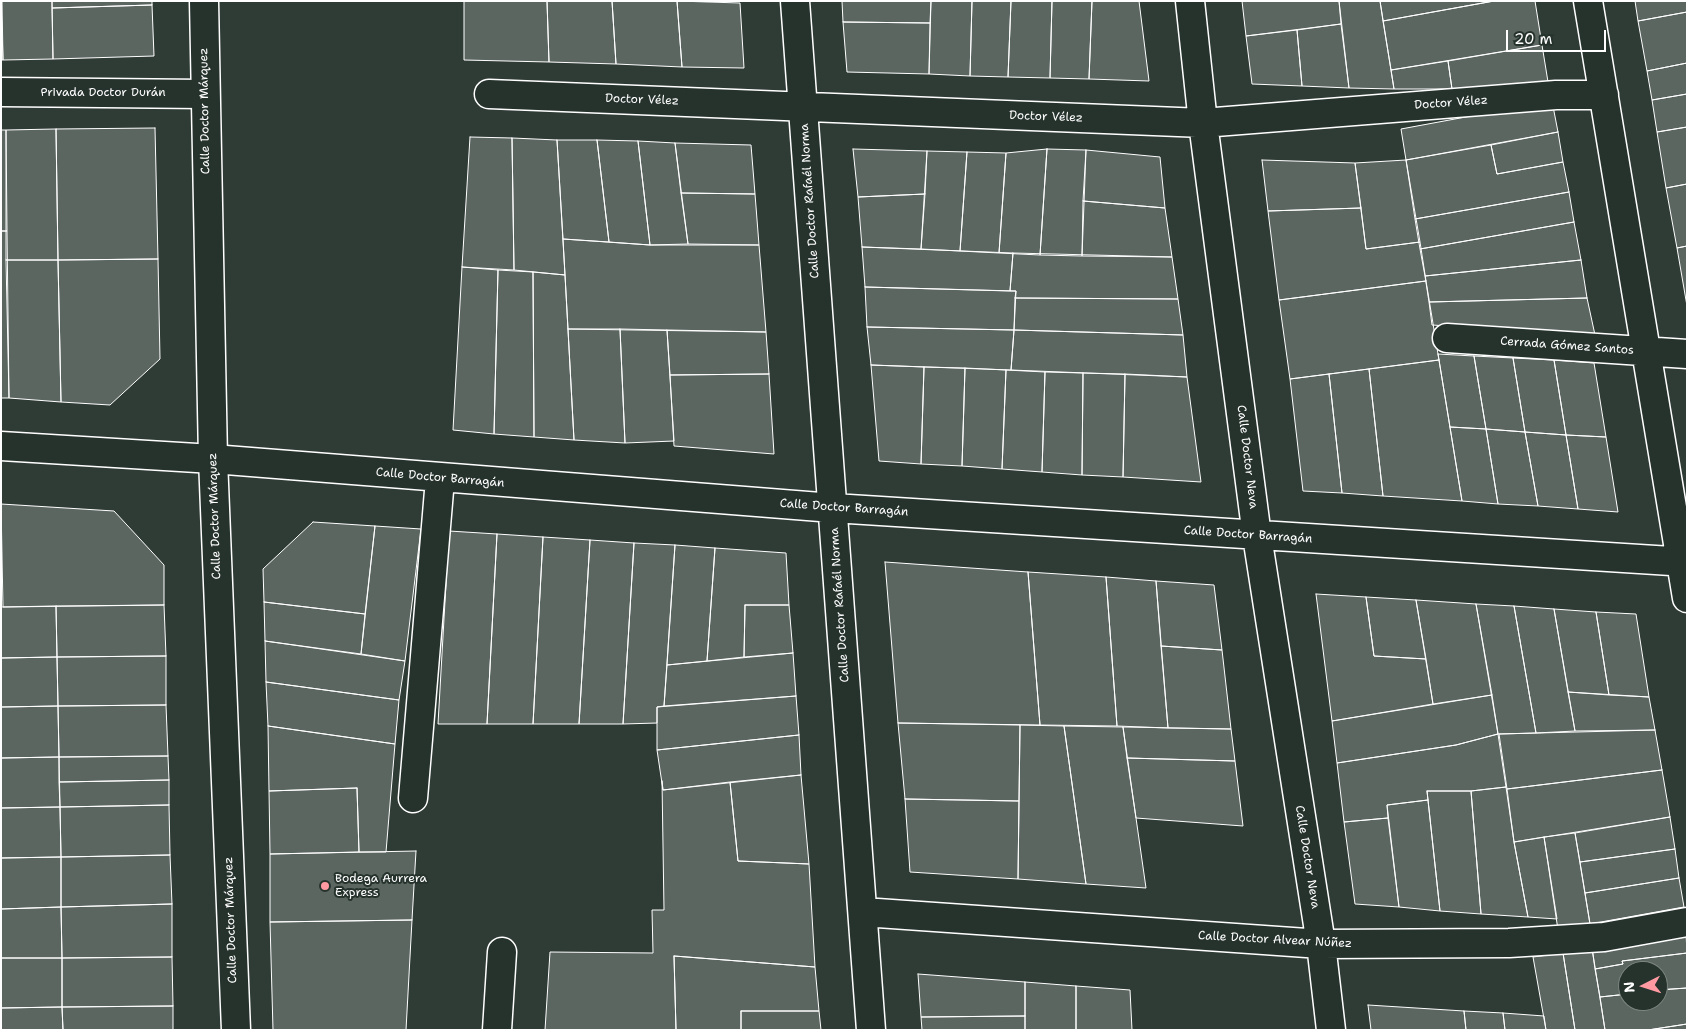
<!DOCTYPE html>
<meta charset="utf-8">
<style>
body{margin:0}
#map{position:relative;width:1688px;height:1031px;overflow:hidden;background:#2f3b35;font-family:"Shantell Sans",sans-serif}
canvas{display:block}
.frame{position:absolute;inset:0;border:2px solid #fff;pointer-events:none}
.north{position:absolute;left:1618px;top:961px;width:50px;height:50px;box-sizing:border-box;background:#26332d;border:1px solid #7d8581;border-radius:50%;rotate:265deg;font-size:14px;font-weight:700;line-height:20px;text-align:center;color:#fff}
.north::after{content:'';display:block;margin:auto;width:18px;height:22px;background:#ff9aa2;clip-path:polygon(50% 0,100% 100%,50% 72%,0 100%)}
.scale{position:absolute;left:1506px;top:30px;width:100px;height:22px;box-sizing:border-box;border:2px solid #fff;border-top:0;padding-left:6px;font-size:15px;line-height:18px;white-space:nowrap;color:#fff;-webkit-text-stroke:4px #26332d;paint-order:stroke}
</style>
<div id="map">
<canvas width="1688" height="1031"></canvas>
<div class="frame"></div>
<div class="north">N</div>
<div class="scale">20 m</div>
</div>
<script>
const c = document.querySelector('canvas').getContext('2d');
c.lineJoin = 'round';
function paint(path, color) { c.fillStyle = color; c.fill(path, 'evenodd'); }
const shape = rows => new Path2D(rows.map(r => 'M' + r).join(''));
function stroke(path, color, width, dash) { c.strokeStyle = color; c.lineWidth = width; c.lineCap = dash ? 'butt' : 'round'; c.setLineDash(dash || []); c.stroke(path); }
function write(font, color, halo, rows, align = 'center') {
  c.font = font + ' "Shantell Sans",sans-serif'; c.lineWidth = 4; c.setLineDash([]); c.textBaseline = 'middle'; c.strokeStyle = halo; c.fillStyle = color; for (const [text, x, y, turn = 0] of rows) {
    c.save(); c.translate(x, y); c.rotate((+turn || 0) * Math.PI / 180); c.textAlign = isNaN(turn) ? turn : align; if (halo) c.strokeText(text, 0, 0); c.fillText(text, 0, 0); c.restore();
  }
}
const building = shape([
 [1,1,3,60,1,60,1,1],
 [2,1,52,1,53,59,3,60,2,1],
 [52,1,152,1,152,5,52,8,52,1],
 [464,1,547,1,549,62,464,60,464,1],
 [547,1,612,1,616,64,549,62,547,1],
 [612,1,677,1,682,67,616,64,612,1],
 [677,1,740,3,744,68,682,67,677,1],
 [842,1,931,1,930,23,843,22,842,1],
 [931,1,972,1,970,76,929,74,931,1],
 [972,1,1011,1,1008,77,970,76,972,1],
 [1011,1,1052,1,1050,78,1008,77,1011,1],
 [1052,1,1092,1,1089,79,1050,78,1052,1],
 [1092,1,1139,1,1149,81,1089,79,1092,1],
 [1242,1,1339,1,1341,24,1246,36,1242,1],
 [1339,1,1380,1,1394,89,1349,88,1339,1],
 [1380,1,1494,1,1383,21,1380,1],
 [1494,1,1535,1,1542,45,1391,70,1383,21,1494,1],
 [1635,1,1687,1,1687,12,1638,21,1635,1],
 [152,5,154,56,53,59,52,8,152,5],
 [1687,12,1687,63,1647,71,1638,21,1687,12],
 [843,22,930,23,929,74,847,72,843,22],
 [1341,24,1349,88,1302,86,1297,30,1341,24],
 [1297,30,1302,86,1252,84,1246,36,1297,30],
 [1542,45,1549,88,1452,89,1448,61,1542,45],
 [1448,61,1452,89,1394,89,1391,70,1448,61],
 [1687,63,1687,94,1652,100,1647,71,1687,63],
 [1687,94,1687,127,1657,132,1652,100,1687,94],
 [1552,101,1558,132,1406,160,1401,129,1552,101],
 [1687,127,1687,184,1666,188,1657,132,1687,127],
 [155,128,158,259,58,260,56,129,155,128],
 [56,129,58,260,6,260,6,130,56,129],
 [1,130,6,130,7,231,1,231,1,130],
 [1558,132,1563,162,1497,174,1491,145,1558,132],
 [470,137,512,138,514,270,462,267,470,137],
 [512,138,557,140,565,275,514,270,512,138],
 [557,140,597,140,609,242,563,239,557,140],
 [597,140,638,141,650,245,609,242,597,140],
 [638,141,675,143,688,244,650,245,638,141],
 [675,143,751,145,755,194,681,193,675,143],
 [1491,145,1497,174,1563,162,1569,192,1415,219,1406,160,1491,145],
 [853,149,927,151,925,194,858,197,853,149],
 [1047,149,1086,150,1082,256,1040,255,1047,149],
 [1047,149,1040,255,999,253,1006,153,1047,149],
 [1086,150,1160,157,1165,208,1083,201,1086,150],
 [927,151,967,152,960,251,921,249,927,151],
 [967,152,1006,153,999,253,960,251,967,152],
 [1262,160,1355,163,1361,208,1268,211,1262,160],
 [1406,160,1420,242,1366,249,1355,163,1406,160],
 [1687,184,1687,246,1677,248,1666,188,1687,184],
 [1569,192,1574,222,1420,249,1415,219,1569,192],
 [681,193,755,194,759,245,688,244,681,193],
 [925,194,921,249,862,247,858,197,925,194],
 [1083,201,1165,208,1172,257,1082,256,1083,201],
 [1361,208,1366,249,1420,242,1426,281,1279,300,1268,211,1361,208],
 [1574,222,1581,260,1425,276,1420,249,1574,222],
 [1,231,7,231,9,398,1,398,1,231],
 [563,239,650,245,759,245,766,332,568,329,563,239],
 [1687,246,1687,306,1677,248,1687,246],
 [862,247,1013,253,1010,291,865,287,862,247],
 [1013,253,1172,257,1178,299,1015,298,1016,291,1010,291,1013,253],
 [158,259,160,359,110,405,61,402,58,260,158,259],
 [6,260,58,260,61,402,9,398,6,260],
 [1581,260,1587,298,1429,302,1425,276,1581,260],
 [462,267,498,270,494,434,453,430,462,267],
 [498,270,533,272,534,437,494,434,498,270],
 [533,272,565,275,574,440,534,437,533,272],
 [1426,281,1439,360,1290,379,1279,300,1426,281],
 [865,287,1016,291,1014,330,867,327,865,287],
 [1015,298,1178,299,1183,335,1014,330,1015,298],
 [1587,298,1595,335,1432,325,1429,302,1587,298],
 [867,327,1014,330,1011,370,871,365,867,327],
 [568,329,620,329,625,443,574,440,568,329],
 [620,329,667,330,674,441,625,443,620,329],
 [667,330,766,332,769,374,670,375,667,330],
 [1014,330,1183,335,1187,377,1011,370,1014,330],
 [1438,354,1474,356,1486,429,1450,427,1438,354],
 [1474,356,1513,358,1525,432,1486,429,1474,356],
 [1513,358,1554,360,1566,435,1525,432,1513,358],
 [1439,360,1462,501,1383,496,1369,369,1439,360],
 [1554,360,1594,363,1606,437,1566,435,1554,360],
 [871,365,924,367,921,464,879,461,871,365],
 [924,367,965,368,962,466,921,464,924,367],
 [965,368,1006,370,1002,469,962,466,965,368],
 [1369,369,1383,496,1342,493,1329,374,1369,369],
 [1006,370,1045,372,1042,472,1002,469,1006,370],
 [1045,372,1083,373,1082,475,1042,472,1045,372],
 [1083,373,1125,374,1123,477,1082,475,1083,373],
 [769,374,774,454,674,446,670,375,769,374],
 [1125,374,1187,377,1201,482,1123,477,1125,374],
 [1329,374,1342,493,1303,491,1290,379,1329,374],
 [1450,427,1486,429,1498,504,1462,501,1450,427],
 [1486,429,1525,432,1538,506,1498,504,1486,429],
 [1525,432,1566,435,1578,509,1538,506,1525,432],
 [1566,435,1606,437,1618,512,1578,509,1566,435],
 [1,504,114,511,164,565,164,605,3,607,1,504],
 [313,522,375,526,365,614,264,602,263,569,313,522],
 [375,526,421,529,405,661,361,654,375,526],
 [449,531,497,534,487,724,438,724,449,531],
 [497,534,543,537,533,724,487,724,497,534],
 [543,537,590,540,579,724,533,724,543,537],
 [590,540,634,543,623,724,579,724,590,540],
 [634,543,675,545,664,706,657,707,657,723,623,724,634,543],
 [675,545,715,548,707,661,667,665,675,545],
 [715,548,786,553,789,605,745,605,744,657,707,661,715,548],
 [885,562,1028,572,1040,725,898,723,885,562],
 [1028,572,1106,577,1117,726,1040,725,1028,572],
 [1106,577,1156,581,1168,728,1117,726,1106,577],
 [1156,581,1214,585,1222,650,1161,646,1156,581],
 [1316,594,1366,597,1374,656,1426,659,1433,704,1332,721,1316,594],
 [1366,597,1416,600,1426,659,1374,656,1366,597],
 [1416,600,1476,604,1492,695,1433,704,1416,600],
 [264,602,365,614,361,654,265,641,264,602],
 [1476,604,1514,606,1536,733,1498,734,1476,604],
 [164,605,166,656,57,657,56,606,164,605],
 [745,605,789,605,793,653,744,657,745,605],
 [56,606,57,657,1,658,1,607,56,606],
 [1514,606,1554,609,1575,731,1536,733,1514,606],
 [1554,609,1596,612,1609,695,1568,692,1554,609],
 [1596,612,1636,614,1649,697,1609,695,1596,612],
 [265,641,405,661,399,700,266,682,265,641],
 [1161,646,1222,650,1231,729,1168,728,1161,646],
 [793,653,796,696,664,706,667,665,793,653],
 [166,656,166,705,58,706,57,657,166,656],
 [57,657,58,706,1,707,1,658,57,657],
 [266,682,399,700,395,744,268,726,266,682],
 [1568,692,1649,697,1655,730,1575,731,1568,692],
 [1492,695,1498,734,1456,745,1337,763,1332,721,1492,695],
 [796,696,799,735,657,750,657,707,796,696],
 [166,705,168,756,59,757,58,706,166,705],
 [58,706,59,757,1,758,1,707,58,706],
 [898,723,1020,725,1019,801,905,799,898,723],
 [1020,725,1064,726,1086,884,1018,879,1020,725],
 [268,726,395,744,386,852,359,852,357,788,269,791,268,726],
 [1064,726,1123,727,1146,888,1086,884,1064,726],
 [1123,727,1231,729,1235,761,1127,758,1123,727],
 [1655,730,1662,770,1507,789,1499,734,1655,730],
 [1498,734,1506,787,1471,791,1427,791,1428,800,1387,805,1388,818,1344,822,1337,763,1456,745,1498,734],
 [799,735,801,775,663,790,657,750,799,735],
 [168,756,169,780,59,782,59,757,168,756],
 [59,757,60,807,1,808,1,758,59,757],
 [1127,758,1235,761,1243,826,1136,818,1127,758],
 [1662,770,1670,817,1514,842,1507,789,1662,770],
 [801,775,809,864,738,861,730,782,801,775],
 [169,780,169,805,60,807,59,782,169,780],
 [662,781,663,790,730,782,738,861,809,864,815,967,674,956,676,1030,545,1030,550,952,653,953,652,910,664,910,662,781],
 [1506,787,1514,842,1528,917,1481,914,1471,791,1506,787],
 [357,788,359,852,270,854,269,791,357,788],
 [1427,791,1471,791,1481,914,1440,911,1427,791],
 [905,799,1019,801,1018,879,910,872,905,799],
 [1428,800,1440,911,1399,907,1387,805,1428,800],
 [169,805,170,855,61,857,60,807,169,805],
 [60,807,61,857,1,858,1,808,60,807],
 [1670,817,1675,849,1580,862,1575,833,1670,817],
 [1388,818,1399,907,1355,904,1344,822,1388,818],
 [1575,833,1590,924,1558,930,1544,837,1575,833],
 [1544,837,1557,919,1528,917,1514,842,1544,837],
 [1675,849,1679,878,1585,893,1580,862,1675,849],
 [416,851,412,920,270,922,270,854,416,851],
 [170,855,172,904,61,907,61,857,170,855],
 [61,857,61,907,1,909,1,858,61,857],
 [1679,878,1684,907,1590,924,1585,893,1679,878],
 [172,904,172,957,62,958,61,907,172,904],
 [61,907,62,958,1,958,1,909,61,907],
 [412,920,406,1030,273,1030,270,922,412,920],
 [1686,933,1687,953,1622,961,1623,964,1595,969,1592,948,1686,933],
 [1592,948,1605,1030,1575,1030,1563,953,1592,948],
 [1563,953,1575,1030,1546,1030,1533,957,1563,953],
 [1687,953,1687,988,1658,990,1658,971,1628,971,1628,994,1600,997,1595,969,1623,964,1622,961,1687,953],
 [674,956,815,967,819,1011,741,1011,741,1030,676,1030,674,956],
 [172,957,173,1006,62,1007,62,958,172,957],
 [1,958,62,958,62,1007,1,1008,1,958],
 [918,974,1025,982,1025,1016,921,1017,918,974],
 [1025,982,1076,986,1076,1030,1025,1030,1025,982],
 [1076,986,1130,990,1132,1030,1076,1030,1076,986],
 [1687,988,1687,1024,1648,1030,1605,1030,1600,997,1628,994,1628,1001,1658,1001,1658,990,1687,988],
 [1368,1005,1464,1011,1466,1030,1371,1030,1368,1005],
 [173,1006,173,1030,63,1030,62,1007,173,1006],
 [62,1007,63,1030,1,1030,1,1008,62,1007],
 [741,1011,819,1011,821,1030,741,1030,741,1011],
 [1464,1011,1503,1013,1505,1030,1466,1030,1464,1011],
 [1503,1013,1544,1016,1546,1030,1505,1030,1503,1013],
 [1025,1016,1025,1030,922,1030,921,1017,1025,1016],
 [1687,1024,1687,1030,1648,1030,1687,1024]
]);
paint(building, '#5b6661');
stroke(building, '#fff', 1);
const minor = shape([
 [795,1,871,1030],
 [1190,1,1203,123,1257,536,1321,944,1331,1030],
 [1588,1,1687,598],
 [1,92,204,94],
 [489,94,1203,123,1556,95,1604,95],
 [1447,338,1687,354],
 [1,446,213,459,833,508,1687,562],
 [413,798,440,479],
 [863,912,1321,944,1509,943,1604,937,1687,922],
 [497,1030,502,952]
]);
const tertiary = shape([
 [204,1,213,459,236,1030]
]);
stroke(minor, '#fff', 31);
stroke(tertiary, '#fff', 31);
stroke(minor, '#26332d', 28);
stroke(tertiary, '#26332d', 28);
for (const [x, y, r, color] of [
 [325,886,5,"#ff9aa2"]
]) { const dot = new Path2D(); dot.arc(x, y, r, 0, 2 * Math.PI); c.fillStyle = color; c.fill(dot); stroke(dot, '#26332d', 2); }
write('12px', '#fff', '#26332d', [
 ["Privada Doctor Durán",103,93],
 ["Doctor Vélez",642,100,2],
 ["Doctor Vélez",1451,103,-4],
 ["Calle Doctor Márquez",205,111,-91],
 ["Doctor Vélez",1046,117,2],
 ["Calle Doctor Rafaél Norma",810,201,-94],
 ["Cerrada Gómez Santos",1567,346,4],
 ["Calle Doctor Neva",1247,457,83],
 ["Calle Doctor Barragán",440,478,5],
 ["Calle Doctor Barragán",844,508,4],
 ["Calle Doctor Márquez",215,516,-92],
 ["Calle Doctor Barragán",1248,535,4],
 ["Calle Doctor Rafaél Norma",840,605,-94],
 ["Calle Doctor Neva",1307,857,81],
 ["Calle Doctor Márquez",231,920,-92],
 ["Calle Doctor Alvear Núñez",1275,940,3]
]);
write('12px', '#fff', '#26332d', [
 ["Bodega Aurrera",335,879],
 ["Express",335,893]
], 'left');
</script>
